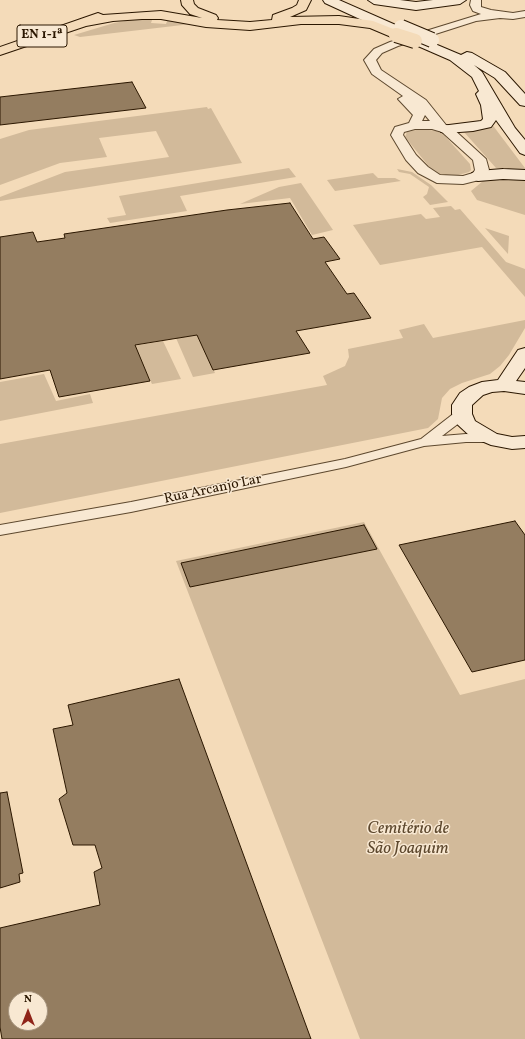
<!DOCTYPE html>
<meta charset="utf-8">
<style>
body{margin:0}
#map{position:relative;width:525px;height:1039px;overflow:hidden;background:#f4dbb9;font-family:Vollkorn,serif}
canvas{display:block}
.north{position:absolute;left:8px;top:991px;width:40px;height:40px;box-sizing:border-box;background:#f8e8d2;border:1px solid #a6947e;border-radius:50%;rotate:0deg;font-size:11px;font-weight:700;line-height:16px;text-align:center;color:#2b1700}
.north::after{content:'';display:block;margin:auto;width:14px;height:18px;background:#8f2418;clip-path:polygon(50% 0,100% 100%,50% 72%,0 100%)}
</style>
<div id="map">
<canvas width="525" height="1039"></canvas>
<div class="north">N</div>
</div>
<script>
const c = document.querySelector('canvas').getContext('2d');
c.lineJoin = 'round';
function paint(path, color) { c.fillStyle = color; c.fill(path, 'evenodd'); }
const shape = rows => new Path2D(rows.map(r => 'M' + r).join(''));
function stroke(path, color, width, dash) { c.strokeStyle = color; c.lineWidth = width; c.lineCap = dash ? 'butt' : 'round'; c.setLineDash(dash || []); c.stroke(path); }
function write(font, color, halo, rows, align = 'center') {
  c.font = font + ' Vollkorn,serif'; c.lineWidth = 3; c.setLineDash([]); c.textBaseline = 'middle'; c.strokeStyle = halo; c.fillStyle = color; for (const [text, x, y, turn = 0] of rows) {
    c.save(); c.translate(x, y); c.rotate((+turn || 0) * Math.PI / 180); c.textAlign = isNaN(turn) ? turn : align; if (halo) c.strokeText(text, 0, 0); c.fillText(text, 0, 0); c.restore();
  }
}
paint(shape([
 [131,20,152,20,151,23,166,24,167,21,175,21,191,24,80,37,74,35,114,23],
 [207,107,208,109,211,108,242,163,0,201,0,197,65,172,169,157,156,131,99,138,107,157,60,163,0,185,0,139,29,130],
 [491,123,525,168,525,170,496,168,464,132,475,130],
 [421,129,437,131,444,135,470,164,471,170,469,172,455,176,438,174,431,169,405,137,407,132],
 [289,168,296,177,180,196,187,211,110,223,107,218,126,215,119,196],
 [397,169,412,172,431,185,448,202,430,205,423,197,427,194,429,187,410,174,399,172],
 [373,173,378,178,395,178,401,181,335,191,327,180],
 [506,176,525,180,525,215,477,200,471,191,483,181],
 [301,183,333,230,312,235,290,198,240,204,279,187],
 [451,206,455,210,460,209,506,262,525,269,525,297,482,247,380,265,353,225,421,214,426,219,440,217,433,208],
 [485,228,509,236,508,254],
 [525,320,525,328,509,355,500,366,490,374,462,383,450,389,442,398,438,419,428,428,0,513,0,444,327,385,323,376,345,366,349,357,348,349,403,338,399,330,424,324,433,338],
 [197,335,215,373,193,377,176,338],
 [163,341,181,379,152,384,140,359,72,356],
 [44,374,56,401,90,394,93,403,0,421,0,382],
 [364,522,460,695,525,679,525,1039,360,1039,176,561]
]), '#d2ba9a');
const building = shape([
 [132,82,146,108,0,125,0,97,132,82],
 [290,203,313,239,324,237,340,259,325,262,347,294,354,293,371,318,296,331,310,353,213,370,197,335,135,345,150,381,59,397,50,370,0,379,0,237,33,232,37,242,65,238,64,234,227,210,290,203],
 [515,521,525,535,525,660,472,672,399,545,515,521],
 [364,525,377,549,190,587,181,563,364,525],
 [179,679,311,1039,2,1039,0,1027,0,928,100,905,94,872,102,868,95,845,73,845,59,799,67,793,53,729,73,725,68,705,179,679],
 [16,999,40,999,40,1023,16,1023,16,999],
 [7,792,23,873,19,874,20,882,0,888,0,793,7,792]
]);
paint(building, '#947d60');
stroke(building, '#2b1700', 1);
const minor = shape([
 [462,410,467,411,469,414,467,417,442,436,466,434,491,435,496,436,498,439,496,442,466,442,424,446,346,467,131,512,0,535,0,525,131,502,345,459,421,439,457,411,462,410]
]);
const tertiary = shape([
 [471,0,481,0,481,7,491,10,513,13,525,11,525,17,513,19,500,18,476,21,398,46,382,53,376,60,381,70,426,100,446,125,450,126,486,159,489,170,483,179,463,184,437,183,418,173,406,160,391,135,395,127,409,123,413,115,398,99,403,96,372,74,364,60,374,49,390,42,481,14,473,11,470,5,471,0],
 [425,115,430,121,422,121,425,115],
 [415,129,432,129,442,132,473,160,475,170,473,173,463,176,440,175,428,167,416,155,403,135,404,132,415,129]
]);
const secondary = shape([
 [323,0,339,0,398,26,399,29,398,32,388,32,325,3,323,0],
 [368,0,400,0,416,2,433,0,466,0,460,4,416,10,374,4,368,0],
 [416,36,461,55,467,52,472,53,505,72,525,94,525,106,520,105,495,78,474,65,482,72,515,128,525,140,525,155,520,153,496,120,491,127,473,131,446,133,441,132,439,129,441,126,481,121,483,119,481,105,476,94,479,91,472,77,450,60,411,43,409,40,411,37,416,36],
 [503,169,525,170,525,180,503,179,478,181,472,179,470,176,472,173,478,171,503,169],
 [525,348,525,368,516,381,525,382,525,394,504,391,492,392,483,395,472,405,472,414,475,421,497,434,512,437,525,436,525,448,512,449,491,445,470,436,457,424,452,414,452,405,460,393,469,387,482,382,498,380,518,350,525,348]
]);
const trunk = shape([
 [181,0,193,0,194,4,198,8,216,15,218,18,217,20,250,22,272,20,273,15,292,8,297,5,299,0,311,0,306,10,290,17,339,16,373,21,401,32,402,35,396,39,370,28,339,24,301,24,250,30,206,27,161,19,142,19,113,21,86,26,0,55,0,47,98,13,103,15,161,11,202,18,190,14,182,5,181,0]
]);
stroke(minor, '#5d482e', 2);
stroke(tertiary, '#5d482e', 2);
stroke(secondary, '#2b1700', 2);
stroke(trunk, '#2b1700', 2);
paint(minor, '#f8e8d2');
paint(tertiary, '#f8e8d2');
paint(secondary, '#f8e8d2');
paint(trunk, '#f4dbb9');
const secondaryBridge = shape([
 [401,27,432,40]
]);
const trunkBridge = shape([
 [396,35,415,41]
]);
stroke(secondaryBridge, '#2b1700', 16, []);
stroke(trunkBridge, '#2b1700', 16, []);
stroke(secondaryBridge, '#f8e8d2', 14);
stroke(trunkBridge, '#f4dbb9', 14);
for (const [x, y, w] of [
 [42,36,50]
]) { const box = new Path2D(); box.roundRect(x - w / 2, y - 11, w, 22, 3); c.fillStyle = '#f8e8d2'; c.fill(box); stroke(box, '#2b1700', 1); }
write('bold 13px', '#2b1700', null, [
 ["EN 1-1ª",42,36]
]);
write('14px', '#2b1700', '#f8e8d2', [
 ["Rua Arcanjo Lar",213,490,-12]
]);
write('italic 17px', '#5d482e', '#f8e8d2', [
 ["Cemitério de",408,830],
 ["São Joaquim",408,850]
]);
</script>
